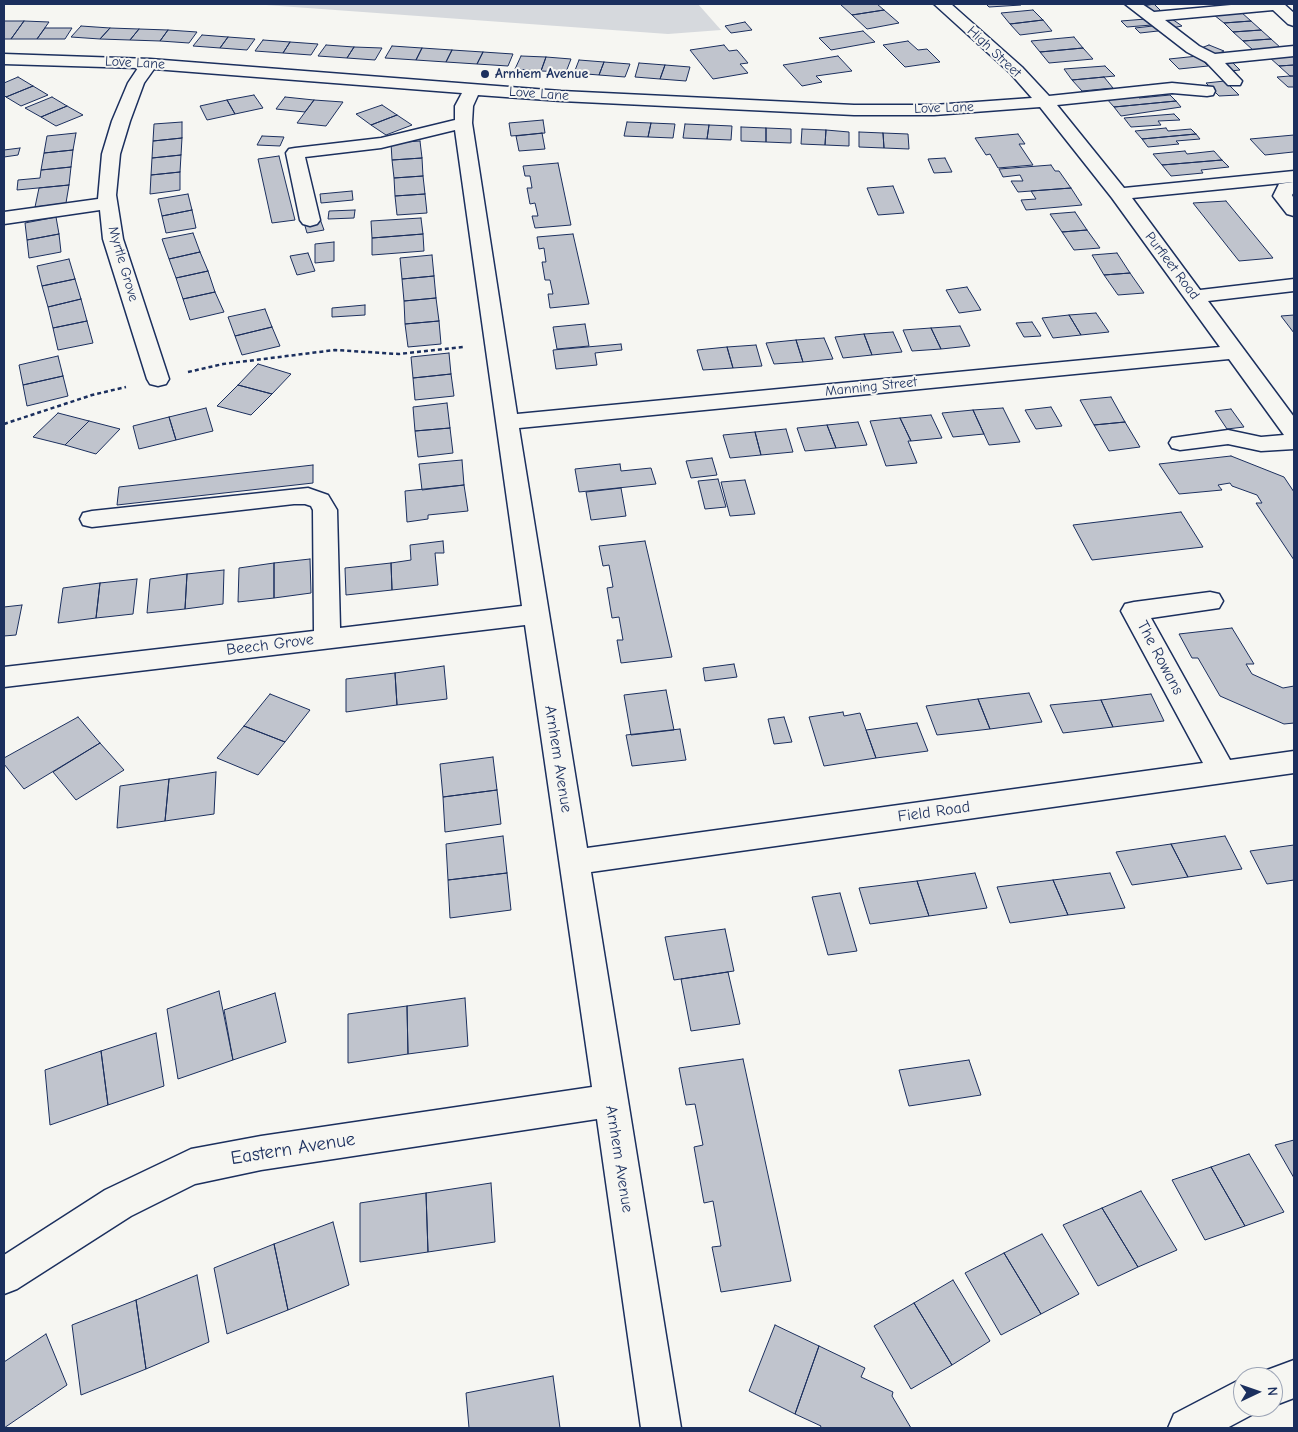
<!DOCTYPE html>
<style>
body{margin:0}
#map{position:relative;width:1298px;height:1432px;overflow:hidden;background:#f6f6f2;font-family:"Comic Neue",sans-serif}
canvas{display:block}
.frame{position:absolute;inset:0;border:5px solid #1b2f5e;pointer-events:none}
.north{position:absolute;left:1233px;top:1367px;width:50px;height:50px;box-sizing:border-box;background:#f6f6f2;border:1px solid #9ea6b7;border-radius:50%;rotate:87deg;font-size:14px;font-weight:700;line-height:20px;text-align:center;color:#1b2f5e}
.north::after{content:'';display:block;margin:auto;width:18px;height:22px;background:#1b2f5e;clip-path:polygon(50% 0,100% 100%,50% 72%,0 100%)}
</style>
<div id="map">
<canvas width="1298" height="1432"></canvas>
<div class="frame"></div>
<div class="north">N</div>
</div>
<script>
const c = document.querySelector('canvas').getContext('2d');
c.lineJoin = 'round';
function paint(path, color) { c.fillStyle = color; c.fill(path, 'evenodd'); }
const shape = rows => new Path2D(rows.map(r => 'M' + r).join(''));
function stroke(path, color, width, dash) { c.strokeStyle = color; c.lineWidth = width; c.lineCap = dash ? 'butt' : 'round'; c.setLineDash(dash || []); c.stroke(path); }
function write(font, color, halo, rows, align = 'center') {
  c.font = font + ' "Comic Neue",sans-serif'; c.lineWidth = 4; c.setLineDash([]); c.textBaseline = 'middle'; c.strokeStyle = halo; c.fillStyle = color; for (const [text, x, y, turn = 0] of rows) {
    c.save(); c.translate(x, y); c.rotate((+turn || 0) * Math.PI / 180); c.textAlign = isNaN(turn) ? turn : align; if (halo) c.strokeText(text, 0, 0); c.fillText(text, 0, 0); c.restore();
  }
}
paint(shape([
 [252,4,698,4,721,30,668,34]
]), '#d6d9dd');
const building = shape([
 [840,4,877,4,884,10,852,15,840,4],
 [986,4,1021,4,1021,5,989,7,986,4],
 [1154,4,1163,13,1152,14,1143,6,1154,4],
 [884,10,899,23,867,29,852,15,884,10],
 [1033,10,1043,20,1010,24,1001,13,1033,10],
 [1241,12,1251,21,1224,23,1214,15,1241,12],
 [1146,19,1152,25,1127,27,1121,21,1146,19],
 [1172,19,1182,26,1172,28,1162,20,1172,19],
 [1043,20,1052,31,1020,35,1010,24,1043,20],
 [4,21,24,21,11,39,4,39,4,21],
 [24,21,49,22,37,39,11,39,24,21],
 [1251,21,1261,30,1233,32,1224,23,1251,21],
 [745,22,752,30,731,33,725,26,745,22],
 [81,26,110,28,100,39,71,37,81,26],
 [1153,26,1158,31,1140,33,1135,28,1153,26],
 [45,28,72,28,65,39,37,39,45,28],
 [110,28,139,29,130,40,100,39,110,28],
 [139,29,168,30,160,41,130,40,139,29],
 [168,30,197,32,189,43,160,41,168,30],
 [1261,30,1271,39,1243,41,1233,32,1261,30],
 [863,31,875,42,831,50,819,38,863,31],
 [202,35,228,37,220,48,193,46,202,35],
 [228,37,255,39,247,50,220,48,228,37],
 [1074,37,1083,48,1040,52,1031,41,1074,37],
 [1271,39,1281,48,1253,50,1243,41,1271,39],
 [263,40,290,42,283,53,255,51,263,40],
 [908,41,918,50,927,49,940,62,905,67,883,45,908,41],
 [290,42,318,44,311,55,283,53,290,42],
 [326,45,354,47,347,58,318,56,326,45],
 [724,45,729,51,737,50,748,63,740,64,748,73,713,79,690,50,724,45],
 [1209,45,1224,51,1216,55,1201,48,1209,45],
 [392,46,422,48,416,60,385,58,392,46],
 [354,47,382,48,375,60,347,58,354,47],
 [422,48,452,50,446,62,416,60,422,48],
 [1083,48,1093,59,1049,63,1040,52,1083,48],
 [452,50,483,52,477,64,446,62,452,50],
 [483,52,513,54,508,66,477,64,483,52],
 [1294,54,1294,65,1279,66,1269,57,1294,54],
 [521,56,546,57,541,71,515,69,521,56],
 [838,56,852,71,816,76,822,82,802,86,783,65,838,56],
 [1198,56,1208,66,1179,69,1169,59,1198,56],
 [546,57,571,59,566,72,541,71,546,57],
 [579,60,604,62,599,75,574,73,579,60],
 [1231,61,1240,70,1230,71,1220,62,1231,61],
 [604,62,630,64,625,77,599,75,604,62],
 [639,63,665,65,660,79,635,77,639,63],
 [665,65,690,67,686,81,660,79,665,65],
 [1294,65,1294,76,1290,76,1279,66,1294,65],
 [1105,66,1115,76,1072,80,1064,69,1105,66],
 [1290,76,1294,76,1294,87,1288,87,1277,77,1290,76],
 [18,77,33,86,6,97,4,95,4,83,18,77],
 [1104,77,1113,88,1082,91,1072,80,1104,77],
 [1225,81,1239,95,1219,96,1206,83,1225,81],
 [33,86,48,95,21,106,6,97,33,86],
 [254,95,263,108,235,114,227,100,254,95],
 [1136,95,1139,98,1170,95,1176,101,1114,107,1106,98,1136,95],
 [52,97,67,106,41,117,25,108,52,97],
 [285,97,314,100,305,112,276,109,285,97],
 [227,100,235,114,207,120,200,106,227,100],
 [314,100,343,102,326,126,297,123,314,100],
 [1176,101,1181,107,1121,116,1114,107,1176,101],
 [382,105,397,115,371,125,356,114,382,105],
 [67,106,83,115,56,126,41,117,67,106],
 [1174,114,1180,120,1158,121,1161,125,1131,127,1124,118,1174,114],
 [397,115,412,125,386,135,371,125,397,115],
 [543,120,545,133,511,136,509,123,543,120],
 [182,122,182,138,153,141,154,124,182,122],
 [627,122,651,123,648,137,624,136,627,122],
 [651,123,675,124,673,138,648,137,651,123],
 [685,124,709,125,707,139,683,138,685,124],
 [709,125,732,126,731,140,707,139,709,125],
 [741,127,766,128,766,142,741,141,741,127],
 [766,128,791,129,791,143,766,142,766,128],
 [1166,128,1168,131,1191,129,1196,134,1142,139,1135,131,1166,128],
 [802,129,826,130,825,145,801,144,802,129],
 [826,130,849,132,849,146,825,145,826,130],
 [859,132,883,133,884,148,859,147,859,132],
 [76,133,73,150,44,153,47,136,76,133],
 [542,133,545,149,519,151,516,136,542,133],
 [883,133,908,134,909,149,884,148,883,133],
 [1018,134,1025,144,1019,144,1033,165,998,168,990,154,986,155,975,138,1018,134],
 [1196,134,1200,139,1176,141,1179,144,1148,147,1142,139,1196,134],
 [1294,135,1294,153,1293,152,1265,155,1250,139,1294,135],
 [262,136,284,137,280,146,257,145,262,136],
 [182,138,181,155,152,158,153,141,182,138],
 [420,141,422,158,392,160,391,143,420,141],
 [20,148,18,155,4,157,4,150,20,148],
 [73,150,71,167,41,170,44,153,73,150],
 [1185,151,1187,154,1214,151,1222,160,1162,165,1153,154,1185,151],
 [181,155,180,172,151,175,152,158,181,155],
 [279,156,295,220,272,223,258,159,279,156],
 [422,158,423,176,394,178,392,160,422,158],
 [945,158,952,172,934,173,928,159,945,158],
 [1222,160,1229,167,1201,170,1203,173,1171,176,1162,165,1222,160],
 [558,163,571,225,535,228,532,216,538,216,535,203,530,204,527,188,532,188,530,176,525,176,523,166,558,163],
 [1051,165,1055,171,1059,171,1071,188,1018,192,1011,181,1023,181,1020,175,1003,177,999,169,1051,165],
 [71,167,69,185,17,190,18,180,40,178,41,170,71,167],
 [180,172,180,190,150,194,151,175,180,172],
 [423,176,425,194,395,196,394,178,423,176],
 [69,185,66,203,35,207,39,188,69,185],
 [893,186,904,213,878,215,867,188,893,186],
 [1071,188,1082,205,1026,210,1021,200,1036,199,1031,191,1071,188],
 [352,191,353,200,321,203,320,194,352,191],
 [188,194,192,210,162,216,158,199,188,194],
 [425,194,427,213,397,215,395,196,425,194],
 [1226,201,1273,258,1239,261,1193,203,1226,201],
 [192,210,196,228,166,233,162,216,192,210],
 [355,210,354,218,328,219,329,211,355,210],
 [1075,212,1087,230,1062,232,1050,214,1075,212],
 [319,216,324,230,307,233,303,219,319,216],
 [56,217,59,234,27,240,25,223,56,217],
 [421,218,423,234,372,238,371,221,421,218],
 [1087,230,1100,248,1074,250,1062,232,1087,230],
 [193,233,200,252,169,259,162,239,193,233],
 [59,234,61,252,29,258,27,240,59,234],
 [423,234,424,251,372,255,372,238,423,234],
 [573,234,589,304,550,308,548,294,553,294,550,280,545,280,542,262,546,262,544,248,539,249,537,237,573,234],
 [334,242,334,261,315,263,315,244,334,242],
 [200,252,208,271,176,278,169,259,200,252],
 [308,253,315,271,297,275,290,256,308,253],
 [1117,253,1130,273,1104,275,1092,255,1117,253],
 [432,255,434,276,402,279,400,258,432,255],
 [69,259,75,279,42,286,37,266,69,259],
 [208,271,215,292,183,299,176,278,208,271],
 [1130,273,1144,293,1118,295,1104,275,1130,273],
 [434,276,436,298,404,301,402,279,434,276],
 [75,279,81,299,48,307,42,286,75,279],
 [967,287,981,310,959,313,946,290,967,287],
 [215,292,224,312,190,320,183,299,215,292],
 [436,298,439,321,405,324,404,301,436,298],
 [81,299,87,321,53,328,48,307,81,299],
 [365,305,365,315,332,317,332,308,365,305],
 [265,309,272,327,235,336,228,317,265,309],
 [1096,313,1109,332,1081,335,1069,315,1096,313],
 [1069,315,1081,335,1053,338,1042,318,1069,315],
 [1294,315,1294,333,1281,316,1294,315],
 [87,321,93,343,58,350,53,328,87,321],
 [439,321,441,344,408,347,405,324,439,321],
 [1032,322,1041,336,1024,337,1016,323,1032,322],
 [585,324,589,346,557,349,553,327,585,324],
 [960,326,970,346,941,349,931,328,960,326],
 [272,327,280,346,242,355,235,336,272,327],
 [931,328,941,349,912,351,903,330,931,328],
 [893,332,902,352,872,355,864,334,893,332],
 [864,334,872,355,843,358,835,337,864,334],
 [824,338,833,359,803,362,796,340,824,338],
 [796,340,803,362,774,364,766,343,796,340],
 [621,344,622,350,595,353,597,365,556,369,553,350,621,344],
 [756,345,762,366,733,368,727,347,756,345],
 [727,347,733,368,703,370,697,350,727,347],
 [449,353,451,374,413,378,411,357,449,353],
 [58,356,63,376,23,385,19,365,58,356],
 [258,364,291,374,272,394,238,385,258,364],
 [451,374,454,396,415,400,413,378,451,374],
 [63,376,68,396,27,406,23,385,63,376],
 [238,385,272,394,251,415,217,406,238,385],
 [1111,397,1125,422,1094,425,1080,400,1111,397],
 [447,403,450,428,415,431,413,407,447,403],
 [1051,407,1062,426,1036,429,1025,410,1051,407],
 [206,408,213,431,176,440,169,417,206,408],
 [1003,408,1020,442,989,445,973,410,1003,408],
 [1231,409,1244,427,1227,429,1215,411,1231,409],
 [973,410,984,434,953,437,942,413,973,410],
 [58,413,89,421,65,445,33,437,58,413],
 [931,415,942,438,911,441,900,418,931,415],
 [169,417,176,440,139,449,133,426,169,417],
 [900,418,911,441,908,441,917,463,886,466,870,421,900,418],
 [89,421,120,429,96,454,65,445,89,421],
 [858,422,867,445,836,448,827,425,858,422],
 [1125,422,1140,447,1109,451,1094,425,1125,422],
 [827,425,836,448,805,451,797,428,827,425],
 [450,428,453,453,418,457,415,431,450,428],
 [786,429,793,452,761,455,755,432,786,429],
 [755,432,761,455,730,458,723,435,755,432],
 [1231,456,1284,477,1294,492,1294,560,1256,503,1262,503,1257,495,1232,486,1230,483,1218,485,1222,490,1179,494,1159,464,1231,456],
 [712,458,717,475,691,478,686,461,712,458],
 [462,460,464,485,422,490,419,464,462,460],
 [620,464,621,471,651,468,656,484,579,492,575,469,620,464],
 [313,465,313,483,117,505,119,487,313,465],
 [718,479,726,507,705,509,698,481,718,479],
 [745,480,755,514,730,516,721,482,745,480],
 [464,485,468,511,428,515,428,519,407,522,405,491,464,485],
 [621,488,626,516,591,520,586,492,621,488],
 [1181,512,1203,547,1092,560,1073,525,1181,512],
 [443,541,444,553,435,553,438,585,392,590,391,563,411,560,410,545,443,541],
 [645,541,672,657,621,663,617,640,623,640,619,617,612,618,607,588,613,587,609,565,603,566,599,546,645,541],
 [310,559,311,593,274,598,274,563,310,559],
 [274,563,274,598,238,602,239,568,274,563],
 [391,563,392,590,346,595,345,568,391,563],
 [224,570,223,604,185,609,187,574,224,570],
 [187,574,185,609,147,613,150,579,187,574],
 [137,579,133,614,96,618,100,583,137,579],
 [100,583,96,618,58,623,63,588,100,583],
 [22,605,16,635,4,636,4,607,22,605],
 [1232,628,1254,664,1246,664,1252,674,1283,688,1294,686,1294,723,1284,724,1220,696,1198,658,1192,658,1179,634,1232,628],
 [734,664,737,677,705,681,703,668,734,664],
 [444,666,447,699,397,705,395,673,444,666],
 [395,673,397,705,346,712,346,679,395,673],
 [666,690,674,730,631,735,624,695,666,690],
 [1029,693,1042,722,990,729,978,699,1029,693],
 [270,694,310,710,285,742,244,726,270,694],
 [1151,694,1164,721,1113,727,1101,700,1151,694],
 [978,699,990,729,937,735,926,706,978,699],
 [1101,700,1113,727,1063,733,1050,705,1101,700],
 [843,712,844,716,860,713,876,758,824,766,809,717,843,712],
 [78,717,100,743,24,789,4,764,4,758,78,717],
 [784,717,792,742,774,744,768,719,784,717],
 [917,723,928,751,876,758,866,730,917,723],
 [244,726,285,742,258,775,217,758,244,726],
 [680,729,686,760,632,766,626,735,680,729],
 [100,743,124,770,76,800,53,772,100,743],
 [493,757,497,790,443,797,440,764,493,757],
 [216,772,214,814,165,821,169,779,216,772],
 [169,779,165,821,117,828,120,786,169,779],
 [497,790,501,824,445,832,443,797,497,790],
 [503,836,507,873,448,880,446,844,503,836],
 [1225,836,1242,869,1188,877,1171,844,1225,836],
 [1171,844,1188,877,1132,885,1116,852,1171,844],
 [1294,845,1294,880,1267,884,1250,851,1294,845],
 [507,873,511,910,450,918,448,880,507,873],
 [975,873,987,908,929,916,917,881,975,873],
 [1110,873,1125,908,1068,915,1053,880,1110,873],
 [1053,880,1068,915,1010,923,997,887,1053,880],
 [917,881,929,916,870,924,859,888,917,881],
 [840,893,857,951,828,955,812,897,840,893],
 [725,929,734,971,674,980,665,937,725,929],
 [728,972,740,1024,691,1031,681,979,728,972],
 [219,991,233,1060,178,1079,167,1009,219,991],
 [275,993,286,1042,233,1060,224,1010,275,993],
 [465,998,468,1046,408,1054,407,1006,465,998],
 [407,1006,408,1054,348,1063,348,1014,407,1006],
 [156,1033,164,1086,108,1105,101,1051,156,1033],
 [101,1051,108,1105,50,1125,45,1070,101,1051],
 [743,1059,791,1281,721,1292,712,1247,721,1246,713,1201,704,1203,694,1147,703,1145,695,1104,686,1105,679,1068,743,1059],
 [969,1060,981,1095,909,1106,899,1070,969,1060],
 [1294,1140,1294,1178,1275,1145,1294,1140],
 [1249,1154,1284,1212,1245,1226,1211,1167,1249,1154],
 [1211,1167,1245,1226,1205,1240,1172,1180,1211,1167],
 [491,1183,495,1242,428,1252,426,1193,491,1183],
 [1141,1191,1177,1250,1138,1267,1102,1208,1141,1191],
 [426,1193,428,1252,360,1262,360,1203,426,1193],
 [1102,1208,1138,1267,1098,1286,1063,1225,1102,1208],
 [333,1222,349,1285,288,1310,274,1244,333,1222],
 [1042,1234,1079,1294,1041,1314,1004,1253,1042,1234],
 [274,1244,288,1310,227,1334,214,1268,274,1244],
 [1004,1253,1041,1314,1001,1335,965,1273,1004,1253],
 [197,1275,209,1342,146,1369,136,1300,197,1275],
 [953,1280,990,1341,952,1365,914,1303,953,1280],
 [136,1300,146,1369,81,1395,72,1325,136,1300],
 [914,1303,952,1365,911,1389,874,1326,914,1303],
 [775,1325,819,1346,795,1414,749,1391,775,1325],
 [46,1334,67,1385,4,1428,4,1362,46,1334],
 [819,1346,865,1368,861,1377,893,1392,892,1396,911,1428,820,1428,821,1426,795,1414,819,1346],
 [553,1376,560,1428,469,1428,466,1393,553,1376]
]);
paint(building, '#c0c4cd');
stroke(building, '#1b2f5e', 1);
const minor = shape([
 [934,4,951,4,1022,67,1049,96,1172,83,1213,87,1215,91,1213,95,1207,96,1172,93,1057,105,1124,188,1294,171,1294,192,1292,195,1294,199,1294,216,1287,214,1273,196,1279,184,1293,182,1132,198,1200,290,1294,279,1294,291,1208,301,1294,417,1294,449,1261,451,1228,444,1180,450,1172,448,1169,443,1172,438,1228,430,1261,437,1284,435,1229,359,519,428,587,848,1203,763,1121,611,1125,604,1134,602,1210,592,1219,594,1223,601,1219,608,1151,618,1230,760,1294,751,1294,773,591,872,681,1428,641,1428,597,1119,261,1170,195,1184,131,1216,17,1289,4,1294,4,1255,105,1190,191,1149,261,1136,592,1087,525,625,4,687,4,667,314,631,313,510,311,506,305,504,294,504,92,527,83,525,80,519,83,513,92,511,308,488,328,495,337,510,340,628,522,606,455,130,381,148,305,157,320,220,317,224,310,226,303,224,300,220,286,153,289,149,295,148,381,138,455,120,455,106,462,93,154,69,144,83,130,121,120,154,116,195,123,239,169,379,166,384,158,386,150,384,147,379,103,239,100,210,4,224,4,212,98,199,102,154,112,121,128,83,138,68,4,64,4,54,150,59,561,91,854,105,934,105,1032,98,1010,73,934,4],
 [478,95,561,101,854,115,934,115,1040,107,1112,198,1220,347,517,414,472,123,473,106,478,95],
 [1125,4,1142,4,1154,12,1242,4,1284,4,1294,13,1294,26,1288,24,1273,10,1165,20,1199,46,1215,54,1294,46,1294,56,1225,63,1242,81,1240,85,1228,85,1206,62,1187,52,1125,4],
 [1294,1360,1294,1398,1273,1406,1273,1377,1258,1377,1259,1373,1294,1360],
 [1243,1378,1243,1407,1259,1407,1257,1412,1227,1428,1168,1428,1174,1414,1243,1378]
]);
stroke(minor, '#1b2f5e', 3);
stroke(shape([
 [188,372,223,364,335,350,399,354,463,347],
 [4,424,92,395,126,387]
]), '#1b2f5e', 2.5, [4, 3]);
paint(minor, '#f6f6f2');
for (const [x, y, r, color] of [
 [485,74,5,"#1b2f5e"]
]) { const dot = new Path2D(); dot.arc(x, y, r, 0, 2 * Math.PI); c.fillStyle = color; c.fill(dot); stroke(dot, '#f6f6f2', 2); }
write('14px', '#1b2f5e', '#f6f6f2', [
 ["High Street",994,52,43],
 ["Love Lane",135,63,3],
 ["Love Lane",539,94,4],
 ["Love Lane",944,108,-2],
 ["Myrtle Grove",123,264,74],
 ["Purfleet Road",1172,266,53],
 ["Manning Street",871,387,-6]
]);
write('bold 14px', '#1b2f5e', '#f6f6f2', [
 ["Arnhem Avenue",495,74]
], 'left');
write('16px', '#1b2f5e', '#f6f6f2', [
 ["Beech Grove",270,645,-7],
 ["The Rowans",1160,658,62],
 ["Arnhem Avenue",558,759,81],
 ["Field Road",934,812,-8],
 ["Arnhem Avenue",619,1159,81]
]);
write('19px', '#1b2f5e', '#f6f6f2', [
 ["Eastern Avenue",293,1149,-9]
]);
</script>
